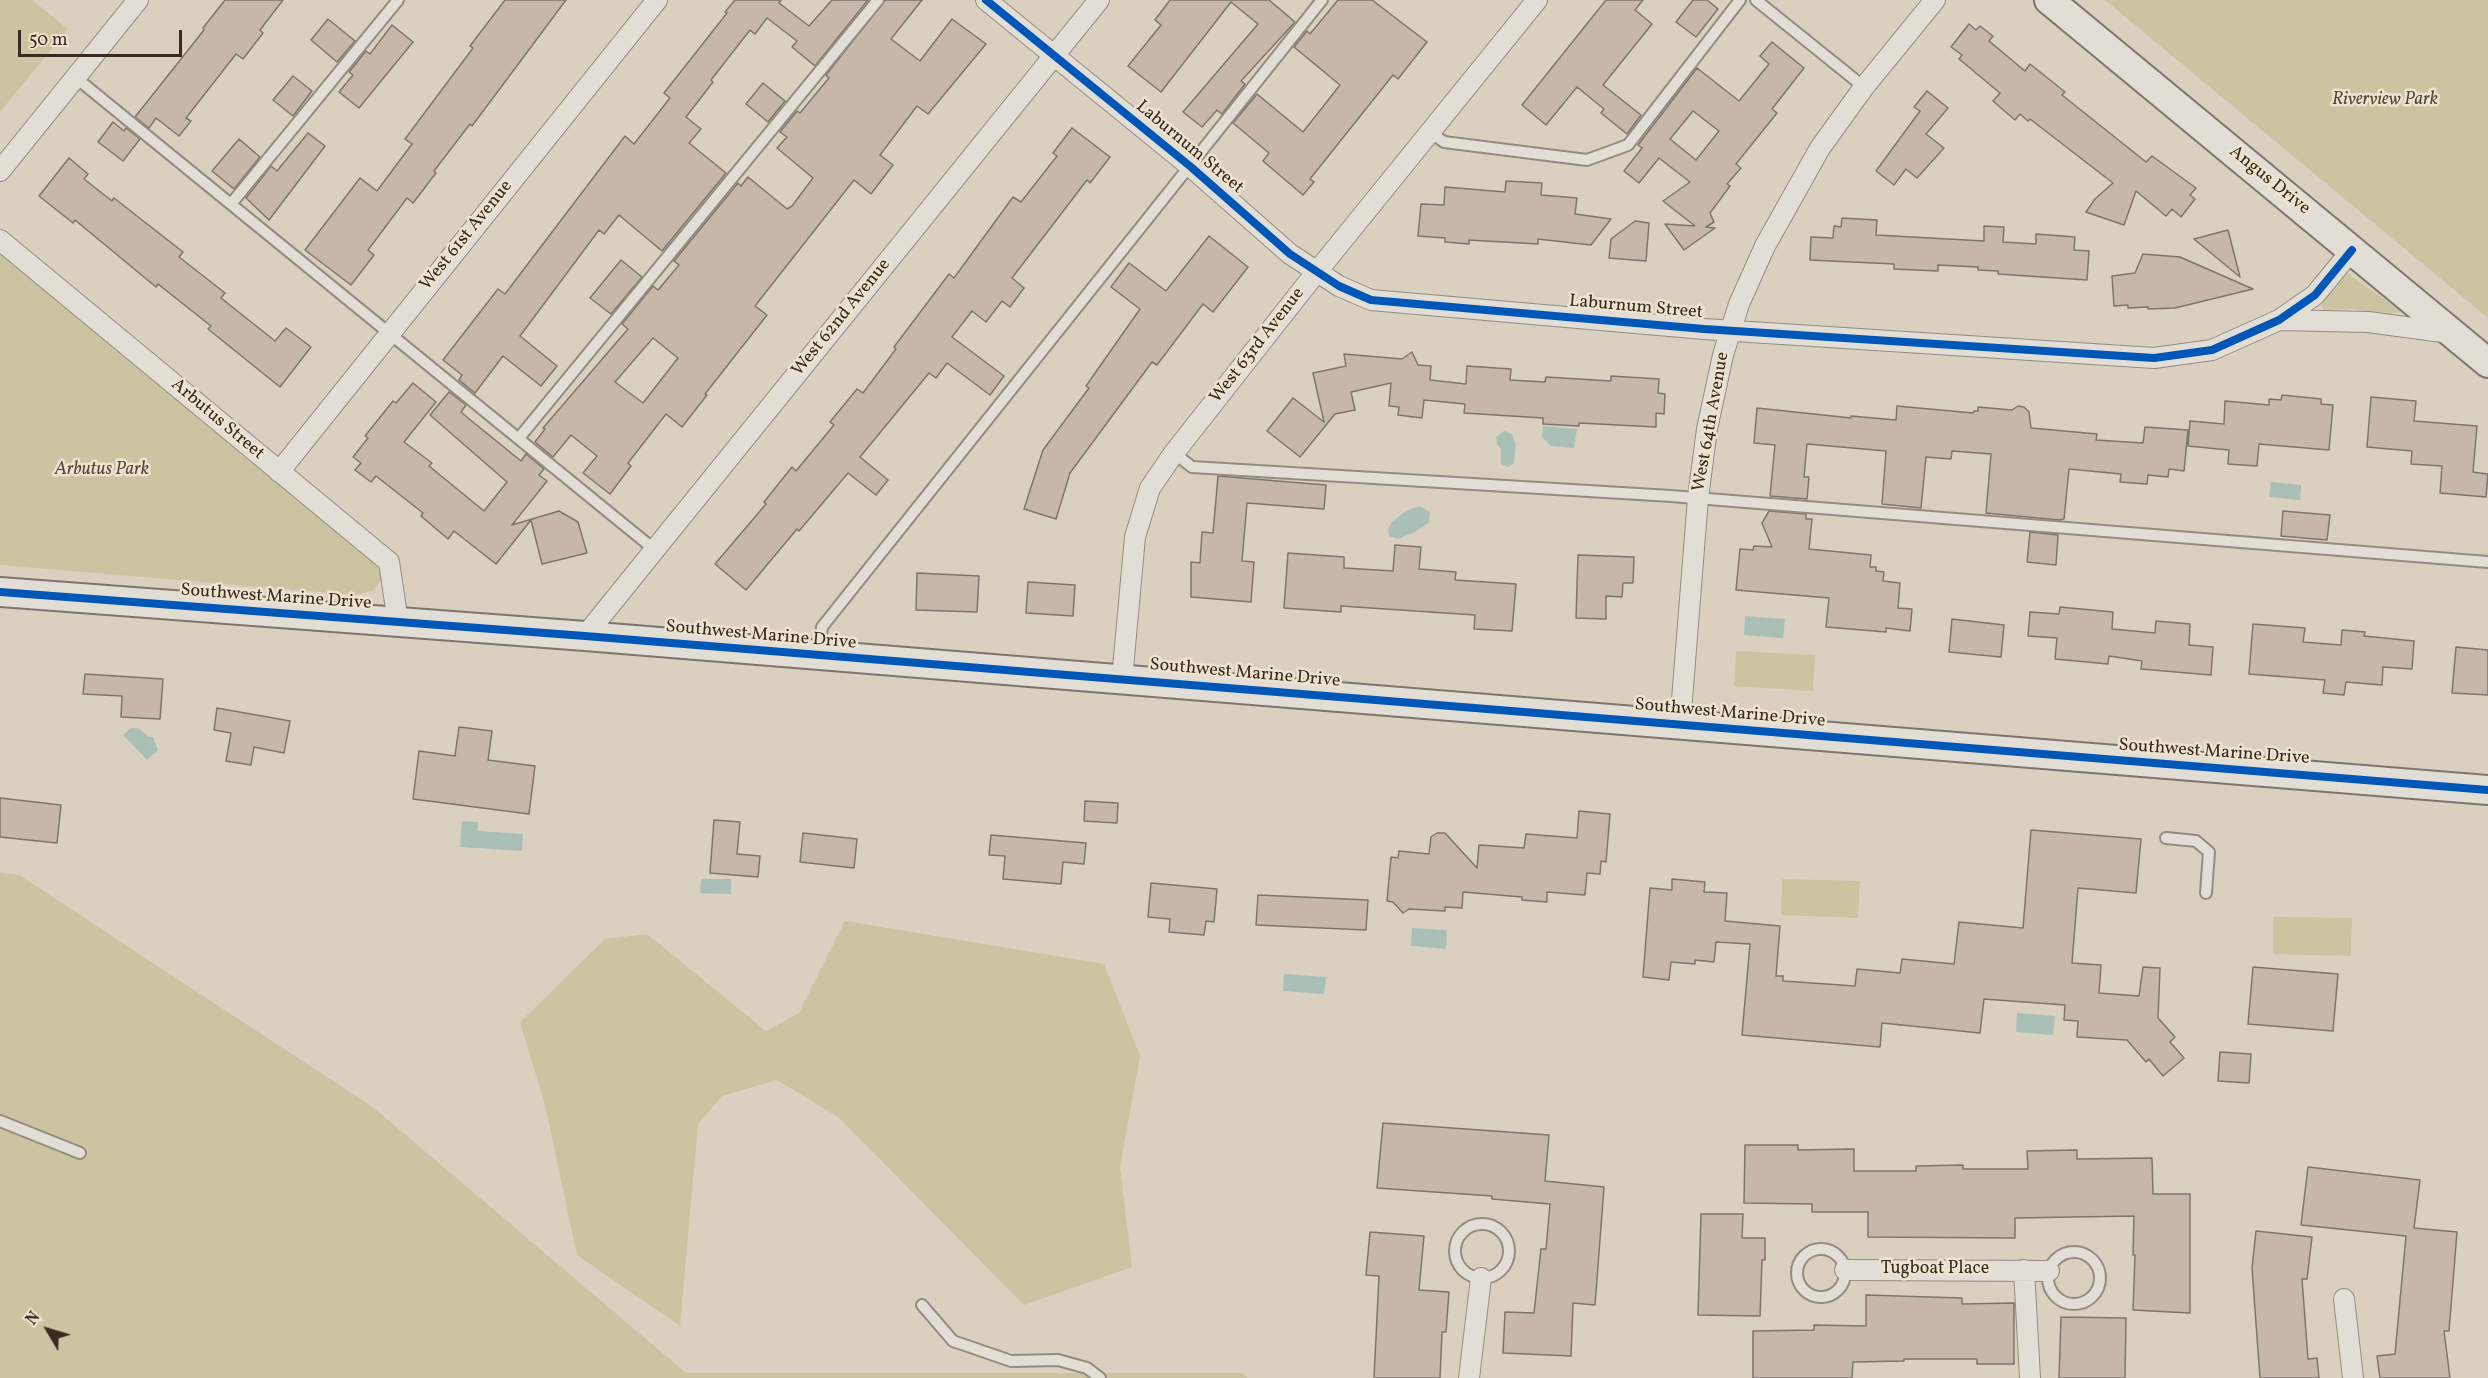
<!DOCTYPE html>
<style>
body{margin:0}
#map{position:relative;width:2488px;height:1378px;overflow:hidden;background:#dad0c0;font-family:Vollkorn,serif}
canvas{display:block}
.north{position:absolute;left:18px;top:1300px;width:60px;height:60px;-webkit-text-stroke:4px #eee3cf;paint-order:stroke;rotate:308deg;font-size:16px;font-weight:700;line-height:24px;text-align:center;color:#392b21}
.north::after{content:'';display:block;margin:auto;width:21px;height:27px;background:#392b21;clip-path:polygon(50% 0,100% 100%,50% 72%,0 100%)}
.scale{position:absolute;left:18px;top:30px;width:164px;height:27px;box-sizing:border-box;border:3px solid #392b21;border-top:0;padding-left:8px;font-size:18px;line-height:21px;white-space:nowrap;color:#392b21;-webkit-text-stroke:4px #eee3cf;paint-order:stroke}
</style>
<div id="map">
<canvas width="2488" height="1378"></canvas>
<div class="north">N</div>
<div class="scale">50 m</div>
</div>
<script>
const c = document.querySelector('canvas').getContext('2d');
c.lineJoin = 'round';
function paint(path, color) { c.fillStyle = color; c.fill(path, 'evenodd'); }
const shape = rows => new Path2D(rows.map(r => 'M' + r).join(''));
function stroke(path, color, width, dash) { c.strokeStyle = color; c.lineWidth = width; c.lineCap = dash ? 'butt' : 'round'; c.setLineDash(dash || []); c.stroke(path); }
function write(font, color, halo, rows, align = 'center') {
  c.font = font + ' Vollkorn,serif'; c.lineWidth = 5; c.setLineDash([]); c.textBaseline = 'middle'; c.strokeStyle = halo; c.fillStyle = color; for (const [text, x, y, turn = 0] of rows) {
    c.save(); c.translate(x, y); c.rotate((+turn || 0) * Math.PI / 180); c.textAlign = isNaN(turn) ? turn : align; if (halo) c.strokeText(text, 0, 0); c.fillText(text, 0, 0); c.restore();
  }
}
paint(shape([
 [0,0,32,0,68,29,0,112],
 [2105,0,2488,0,2488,318],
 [0,252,376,564,382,577,374,590,355,595,0,565],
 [2348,274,2398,309,2400,312,2389,314,2353,309,2324,310,2322,307,2323,301],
 [1736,651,1815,655,1813,691,1734,686],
 [0,873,19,875,374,1108,686,1373,1243,1373,1247,1378,0,1378],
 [1782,879,1860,881,1858,918,1781,915],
 [2273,917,2352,918,2351,956,2273,954],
 [845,921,1104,964,1140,1056,1120,1167,1132,1267,1024,1305,838,1117,777,1080,722,1096,698,1124,680,1326,577,1255,545,1105,520,1022,605,939,647,934,766,1031,799,1013]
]), '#cac4a1');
paint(shape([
 [1543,426,1577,429,1574,448,1551,446,1542,437],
 [1504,431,1512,434,1516,445,1514,463,1508,467,1501,464,1501,449,1497,444,1496,437],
 [2271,482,2301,485,2300,500,2269,497],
 [1419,506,1430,512,1429,522,1415,532,1398,539,1389,536,1388,530,1392,522,1406,511],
 [1745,616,1785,619,1783,638,1744,635],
 [131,728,138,728,149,737,153,737,158,750,147,760,123,735],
 [462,821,478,822,478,831,523,834,522,851,460,847],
 [701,879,731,879,731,894,700,893],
 [1412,928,1447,930,1446,949,1411,946],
 [1284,974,1326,977,1324,994,1283,991],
 [2017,1013,2055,1016,2053,1035,2016,1032]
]), '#aabfb6');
const building = shape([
 [225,0,283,0,260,30,263,33,243,59,236,54,186,118,191,121,179,136,156,118,149,128,135,117,204,30,203,28,225,0],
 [505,0,566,0,472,126,470,124,434,171,436,173,413,203,407,198,368,250,374,255,351,285,305,250,360,178,377,191,412,144,405,139,473,48,470,46,505,0],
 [735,0,781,0,779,3,809,26,832,0,868,0,815,66,792,47,797,41,767,18,755,34,750,30,711,80,713,82,686,117,701,129,689,143,726,173,662,251,619,215,604,234,599,230,520,336,557,366,541,386,503,356,475,393,459,380,462,375,443,360,498,289,505,294,625,136,634,144,670,98,664,93,727,13,725,12,735,0],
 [885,0,922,0,891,39,920,61,952,19,986,44,928,114,917,106,880,155,893,165,871,194,854,180,755,306,767,315,705,394,707,395,682,427,666,414,628,463,631,466,610,494,583,473,597,456,571,435,553,457,535,442,545,429,543,428,628,329,622,324,653,286,658,290,679,265,674,261,738,183,741,186,748,177,787,209,792,206,813,178,777,148,787,137,780,132,797,111,800,113,829,78,826,75,885,0],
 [653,338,678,358,643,403,615,382,653,338],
 [1170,0,1269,0,1295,22,1241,81,1245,84,1222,114,1217,110,1202,127,1183,112,1258,24,1231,2,1161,92,1128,66,1161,25,1155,20,1170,0],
 [1338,0,1372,0,1427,42,1398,79,1393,75,1310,179,1314,182,1303,195,1263,161,1269,153,1233,123,1257,94,1303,132,1340,85,1294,47,1307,31,1310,34,1338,0],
 [1606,0,1643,0,1635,10,1652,24,1603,85,1641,115,1627,134,1601,113,1604,109,1577,87,1546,125,1522,105,1606,0],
 [1693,0,1707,0,1718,9,1696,37,1676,22,1693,0],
 [328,19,355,41,337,62,311,40,328,19],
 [1969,24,1976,30,1980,26,1993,36,1989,41,2025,71,2030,64,2065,92,2062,95,2146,162,2152,156,2196,188,2190,195,2195,199,2181,217,2172,209,2166,216,2136,191,2124,225,2086,212,2095,199,2113,183,2030,119,2028,121,2020,114,2015,120,1993,101,2000,93,1959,59,1962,55,1951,47,1969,24],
 [392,25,413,42,359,108,339,92,353,75,349,72,366,51,370,54,392,25],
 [1772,42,1804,68,1772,109,1777,113,1736,164,1741,168,1727,184,1730,186,1710,213,1714,222,1706,227,1715,228,1684,250,1665,224,1695,226,1663,201,1690,182,1659,158,1639,183,1624,171,1642,148,1638,145,1697,68,1739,101,1769,64,1760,56,1772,42],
 [1693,111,1719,131,1696,160,1670,139,1693,111],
 [293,76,312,91,293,116,273,100,293,76],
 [763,83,785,101,768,122,746,104,763,83],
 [1927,91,1948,108,1926,134,1944,148,1917,178,1906,169,1894,185,1876,171,1920,111,1914,107,1927,91],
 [113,122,124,131,126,128,140,139,123,161,98,142,113,122],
 [1072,128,1110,157,1090,183,1087,180,1012,278,1024,288,1010,307,1002,301,986,322,972,311,952,337,1004,376,990,395,947,363,936,378,929,373,860,457,888,480,876,495,848,473,799,531,797,529,746,590,715,564,766,504,764,502,792,467,796,471,834,425,830,422,857,389,863,393,896,349,894,347,949,274,954,278,1013,197,1021,202,1057,156,1053,153,1072,128],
 [308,133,325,146,269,220,246,198,271,166,277,171,308,133],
 [239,139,260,157,234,189,212,171,239,139],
 [69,158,88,174,84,179,112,201,114,198,183,252,179,257,225,293,221,298,275,341,286,328,311,347,280,387,208,329,211,326,158,284,156,287,75,220,73,223,39,196,69,158],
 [1506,181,1542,183,1541,195,1577,198,1575,214,1611,219,1591,245,1538,239,1538,244,1469,240,1469,244,1445,242,1445,238,1418,236,1421,204,1444,205,1445,187,1505,192,1506,181],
 [1842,218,1877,220,1876,235,1984,241,1984,226,2004,227,2003,242,2036,244,2036,234,2075,237,2074,250,2089,251,2087,280,1998,274,1998,271,1978,270,1978,267,1938,265,1938,271,1894,269,1894,264,1810,260,1811,237,1833,238,1834,226,1841,227,1842,218],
 [1635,221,1649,223,1646,261,1609,258,1611,239,1635,221],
 [2228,230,2240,277,2194,239,2228,230],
 [1209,236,1248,267,1213,312,1203,304,1157,365,1152,362,1070,473,1056,519,1024,509,1043,450,1089,388,1086,386,1140,309,1111,287,1129,263,1166,291,1209,236],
 [2143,254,2180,257,2253,289,2175,308,2148,309,2148,307,2128,308,2128,305,2114,306,2112,276,2135,273,2143,254],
 [621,260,642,277,611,314,590,298,621,260],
 [1412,352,1418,365,1431,366,1430,380,1466,384,1467,366,1511,369,1510,380,1545,382,1546,377,1611,381,1611,376,1659,379,1658,393,1665,394,1664,414,1656,413,1656,427,1579,423,1579,426,1543,424,1543,418,1464,413,1465,404,1424,400,1422,418,1398,415,1399,407,1389,406,1391,383,1351,392,1355,410,1335,414,1300,457,1267,431,1293,398,1324,422,1313,373,1346,366,1344,354,1402,359,1412,352],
 [413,383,436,402,404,442,432,463,429,466,484,511,507,482,430,415,449,392,466,405,461,412,468,418,521,461,526,454,544,469,539,475,547,481,512,525,559,511,578,522,587,553,542,564,531,520,496,564,454,531,448,539,421,516,423,513,376,476,371,482,355,470,361,463,353,457,368,438,365,436,393,401,396,403,413,383],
 [2282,395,2321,399,2321,404,2333,405,2329,450,2259,444,2257,466,2228,464,2229,450,2188,446,2190,421,2224,424,2225,401,2269,405,2269,399,2281,400,2282,395],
 [2371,397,2416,401,2414,421,2477,426,2473,472,2488,474,2486,497,2440,493,2442,466,2411,464,2412,451,2367,447,2371,397],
 [1897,406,1973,413,1974,411,1978,411,1978,407,2012,410,2018,406,2024,407,2029,412,2031,428,2097,434,2096,440,2143,443,2145,427,2188,430,2184,471,2169,469,2168,477,2148,475,2147,484,2120,482,2121,474,2069,469,2064,519,2059,520,1986,513,1991,454,1952,451,1951,459,1926,457,1921,508,1882,504,1886,451,1807,444,1804,477,1809,477,1807,499,1770,496,1775,445,1754,443,1757,408,1851,418,1851,416,1896,420,1897,406],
 [1218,476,1326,485,1324,509,1247,503,1242,561,1254,562,1251,602,1191,597,1191,562,1200,563,1202,532,1213,533,1218,476],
 [1769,511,1806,514,1806,519,1812,519,1809,549,1871,555,1870,567,1876,567,1876,571,1884,572,1883,581,1900,583,1898,608,1912,609,1910,631,1886,628,1886,632,1826,627,1829,598,1736,590,1740,549,1753,550,1754,546,1772,547,1762,523,1769,511],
 [2283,511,2330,515,2327,540,2281,536,2283,511],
 [2030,532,2058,535,2056,565,2027,562,2030,532],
 [1395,545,1421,547,1419,569,1456,572,1455,580,1516,584,1512,631,1474,629,1475,615,1341,606,1341,612,1284,608,1288,553,1344,557,1344,568,1393,571,1395,545],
 [1578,555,1634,557,1633,583,1623,583,1622,597,1606,596,1606,619,1576,618,1578,555],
 [917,573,979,576,977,612,916,610,917,573],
 [1028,582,1075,585,1073,616,1026,613,1028,582],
 [2060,607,2113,612,2112,629,2155,633,2156,621,2190,624,2189,645,2213,647,2211,675,2141,669,2142,661,2109,656,2108,664,2055,659,2057,638,2028,636,2030,612,2059,614,2060,607],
 [1952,619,2004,625,2001,657,1949,652,1952,619],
 [2253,624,2305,628,2303,642,2341,645,2342,630,2365,632,2364,636,2414,641,2412,669,2383,667,2382,685,2346,682,2344,695,2323,693,2325,680,2249,674,2253,624],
 [2456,647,2488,650,2488,695,2452,693,2456,647],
 [85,674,163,679,160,719,121,717,122,696,83,694,85,674],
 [217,708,290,721,284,753,254,747,251,765,226,761,231,733,214,730,217,708],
 [459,727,492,731,488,760,535,766,529,814,413,799,419,751,455,756,459,727],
 [0,798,61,805,57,843,0,837,0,798],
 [1085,801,1118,803,1117,823,1084,821,1085,801],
 [1579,811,1610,814,1606,862,1601,861,1600,874,1587,873,1585,895,1547,892,1547,902,1522,900,1522,897,1463,892,1462,908,1445,907,1445,911,1409,909,1403,913,1393,902,1387,901,1391,857,1398,858,1399,851,1429,854,1431,837,1437,833,1445,833,1477,868,1479,845,1524,848,1526,834,1577,838,1579,811],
 [714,820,740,822,737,854,760,856,758,877,710,873,714,820],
 [2031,830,2141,839,2136,893,2078,888,2072,963,2101,965,2099,993,2139,996,2143,967,2160,968,2158,1018,2175,1037,2170,1042,2184,1058,2163,1076,2149,1059,2146,1062,2127,1040,2077,1037,2078,1021,2064,1020,2065,1005,1984,999,1980,1033,1882,1023,1880,1047,1742,1035,1750,944,1716,942,1714,962,1695,960,1695,964,1671,962,1669,980,1643,977,1650,888,1672,890,1672,879,1705,882,1704,892,1727,893,1725,921,1780,926,1776,976,1783,976,1783,981,1855,986,1857,969,1900,973,1902,959,1954,964,1959,922,2023,928,2031,830],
 [803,833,857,839,854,868,800,862,803,833],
 [991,835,1086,843,1084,864,1063,862,1061,884,1003,879,1005,856,989,855,991,835],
 [1151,883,1217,889,1214,922,1206,921,1204,935,1169,932,1170,919,1148,917,1151,883],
 [1258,895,1368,900,1366,930,1256,925,1258,895],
 [2253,967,2338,974,2333,1031,2248,1024,2253,967],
 [2220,1052,2251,1054,2249,1083,2218,1081,2220,1052],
 [1383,1123,1549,1135,1545,1181,1604,1187,1595,1305,1573,1303,1571,1356,1503,1353,1505,1312,1534,1313,1541,1249,1546,1249,1550,1204,1492,1199,1492,1196,1377,1188,1383,1123],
 [1745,1145,1798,1145,1798,1150,1854,1149,1854,1171,1916,1171,1916,1166,1963,1165,1963,1169,2028,1169,2027,1151,2077,1150,2077,1159,2152,1158,2153,1194,2190,1194,2190,1313,2133,1310,2135,1255,2133,1255,2134,1216,2015,1218,2015,1238,1868,1237,1868,1212,1812,1212,1812,1204,1744,1203,1745,1145],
 [2308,1167,2420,1180,2414,1228,2457,1232,2449,1331,2444,1331,2450,1378,2380,1378,2377,1356,2395,1354,2406,1236,2301,1225,2308,1167],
 [1701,1214,1743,1214,1742,1238,1765,1238,1765,1260,1762,1260,1760,1316,1698,1315,1701,1214],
 [2256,1231,2312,1237,2307,1279,2302,1279,2308,1359,2317,1358,2319,1378,2260,1378,2252,1268,2256,1231],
 [1370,1232,1424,1236,1419,1290,1449,1292,1446,1332,1442,1332,1440,1378,1374,1378,1379,1276,1366,1275,1370,1232],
 [1866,1295,1962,1298,1962,1304,2014,1303,2014,1364,1977,1364,1977,1359,1904,1359,1904,1361,1853,1362,1852,1378,1753,1378,1753,1331,1814,1330,1814,1325,1866,1326,1866,1295],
 [2061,1317,2126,1318,2125,1378,2059,1378,2061,1317]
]);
paint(building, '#c7b7ab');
stroke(building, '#7d766d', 1.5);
const lane = shape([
 [1756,0,1864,87],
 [75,77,655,550],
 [1430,132,1444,142,1587,160,1628,145,1740,0],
 [231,204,398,0],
 [519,438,878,0],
 [1174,453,1192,467,1671,496,2488,562],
 [819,652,822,627,1322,0],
 [2166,838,2196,841,2209,852,2206,893],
 [0,1121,80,1153],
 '1455 1251a27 27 0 1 1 54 0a27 27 0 1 1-54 0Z',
 '1797 1273a24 24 0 1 1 48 0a24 24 0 1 1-48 0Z',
 '2048 1278a26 26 0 1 1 52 0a26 26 0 1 1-52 0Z',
 [922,1305,953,1341,1011,1361,1058,1360,1087,1368,1100,1378]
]);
const street = shape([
 [986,0,1191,167,1290,254,1339,286,1371,300,1704,329,2154,358,2212,350,2279,320,2315,295,2352,250],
 [0,171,138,0],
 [0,240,389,562,398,622],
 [2279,320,2368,322,2450,333],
 [279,472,657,0],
 [585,636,1099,0],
 [1122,679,1135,537,1150,488,1174,453,1303,289,1537,0],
 [1680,725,1698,498,1707,429,1723,355,1739,304,1765,246,1820,148,1864,87,1935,0],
 [1845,1270,2049,1271],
 [2024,1270,2030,1378],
 [2344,1299,2353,1378],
 [1469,1378,1481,1278]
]);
const secondary = shape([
 [2049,0,2488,363],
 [0,592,585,636,2488,790]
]);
stroke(lane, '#948c82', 14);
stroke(street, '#948c82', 22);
stroke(secondary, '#7d766d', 32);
stroke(lane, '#e2ded5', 10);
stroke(street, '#e2ded5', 20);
stroke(secondary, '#e2ded5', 28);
stroke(shape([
 [986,0,1191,167,1290,254,1339,286,1371,300,1704,329,2154,358,2212,350,2279,320,2315,295,2352,250],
 [0,592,585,636,2488,790]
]), '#0057b8', 8);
write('italic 18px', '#534836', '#eee3cf', [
 ["Riverview Park",2385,101],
 ["Arbutus Park",102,471]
]);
write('18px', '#392b21', '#eee3cf', [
 ["Laburnum Street",1189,148,40],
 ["Angus Drive",2269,181,39],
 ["West 61st Avenue",467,236,-51],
 ["Laburnum Street",1636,308,5],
 ["West 62nd Avenue",842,318,-51],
 ["West 63rd Avenue",1258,346,-52],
 ["Arbutus Street",217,420,40],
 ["West 64th Avenue",1712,422,-80],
 ["Southwest Marine Drive",276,598,4],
 ["Southwest Marine Drive",761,636,5],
 ["Southwest Marine Drive",1245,674,5],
 ["Southwest Marine Drive",1730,714,5],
 ["Southwest Marine Drive",2214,753,4],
 ["Tugboat Place",1935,1270]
]);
</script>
